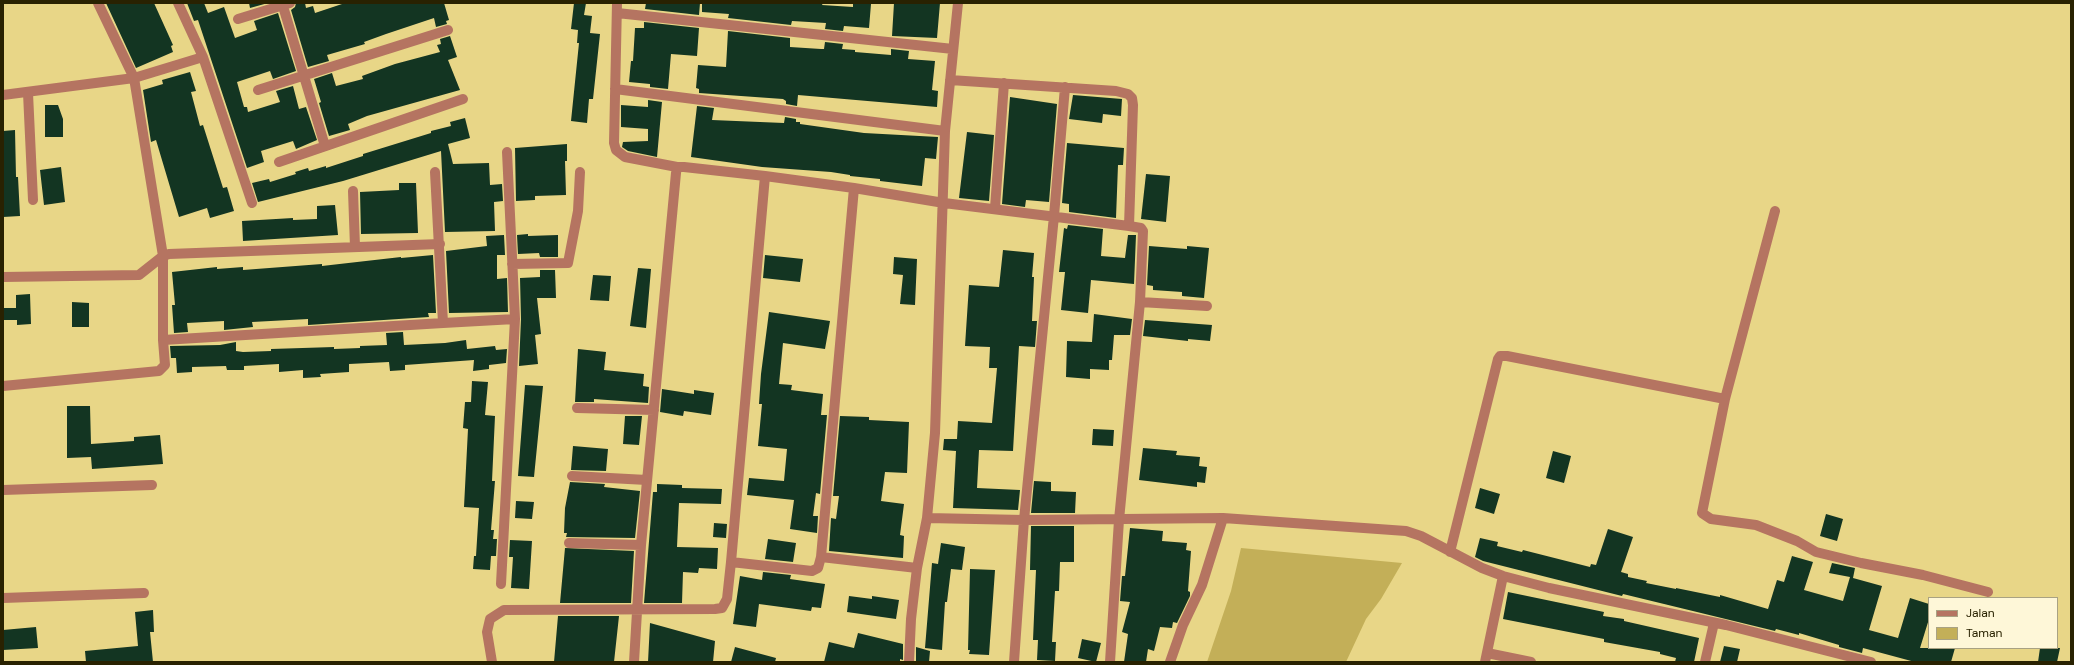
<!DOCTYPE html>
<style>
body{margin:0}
#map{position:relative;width:2074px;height:665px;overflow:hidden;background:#e8d687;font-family:"DM Sans",sans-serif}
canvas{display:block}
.frame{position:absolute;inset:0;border:4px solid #292201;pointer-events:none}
.legend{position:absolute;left:1928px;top:597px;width:130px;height:52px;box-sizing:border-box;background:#fef7d8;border:1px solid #a9a282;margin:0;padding:5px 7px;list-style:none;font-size:12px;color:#292201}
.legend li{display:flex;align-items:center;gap:8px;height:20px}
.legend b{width:20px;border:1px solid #a9a282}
</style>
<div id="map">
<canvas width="2074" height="665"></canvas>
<div class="frame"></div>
<ul class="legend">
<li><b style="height:5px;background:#b57461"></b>Jalan</li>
<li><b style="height:11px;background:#c3af58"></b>Taman</li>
</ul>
</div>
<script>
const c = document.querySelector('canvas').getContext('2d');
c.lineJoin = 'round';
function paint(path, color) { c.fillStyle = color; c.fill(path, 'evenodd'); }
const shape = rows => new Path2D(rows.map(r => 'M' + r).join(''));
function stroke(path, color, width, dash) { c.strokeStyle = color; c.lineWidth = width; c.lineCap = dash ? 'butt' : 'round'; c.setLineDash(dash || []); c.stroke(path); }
paint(shape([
 [1241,548,1402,563,1381,599,1366,619,1346,662,1207,662,1231,591]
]), '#c3af58');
paint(shape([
 [106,3,154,3,173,45,171,46,173,52,136,68],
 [187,3,204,3,208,13,224,7,235,38,257,30,254,21,278,13,296,71,273,79,270,71,237,82,244,107,247,107,248,112,280,102,276,91,293,86,299,109,306,107,317,140,296,149,293,141,261,151,264,162,247,168,198,20,194,21],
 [249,3,268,3,250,8],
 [296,3,305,3,306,8,313,6,315,13,345,3,444,3,449,20,446,21,447,24,436,27,434,18,386,34,364,42,365,44,327,55,329,61,308,67,291,10,295,7],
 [574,3,586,3,584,15,592,16,590,33,600,34,593,99,589,99,587,123,571,121,579,43,577,43,578,30,571,29],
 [646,3,700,3,699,15,645,9],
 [702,3,823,3,822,5,853,7,853,3,871,4,869,28,844,26,843,31,825,29,826,23,792,21,791,25,728,18,729,14,702,12],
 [894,3,940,3,937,38,892,36],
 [644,22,699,28,697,56,671,54,668,89,650,87,650,84,629,82,631,61,633,61,635,28,644,28],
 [728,31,790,38,790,47,821,49,824,49,825,42,843,44,842,49,855,50,855,52,891,55,891,49,909,51,908,59,935,61,932,90,938,91,937,107,798,95,797,106,786,104,786,101,783,99,699,93,699,89,696,88,698,65,726,67],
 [450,36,457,57,448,60,460,90,367,116,348,124,350,130,329,136,319,103,321,102,314,79,332,73,336,86,363,79,362,76,395,64,440,52,437,45,441,44,440,39],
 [190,72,196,91,191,92,200,126,203,125,223,188,227,187,234,211,210,218,207,208,179,217,156,140,151,142,143,90,163,84,162,80],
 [1073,95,1122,99,1121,116,1103,114,1102,123,1069,119],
 [1010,97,1057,104,1049,202,1026,200,1025,207,1002,204],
 [648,100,662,102,657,157,628,151,622,147,623,142,648,141,648,129,621,127,621,105,648,107],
 [45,105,58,105,63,119,63,137,45,137],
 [697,106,714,108,712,120,784,123,785,117,796,119,796,122,800,122,800,124,864,133,938,137,936,159,925,158,922,186,880,181,880,179,850,176,850,175,831,172,762,167,691,157],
 [465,118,470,138,448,144,453,164,489,163,490,185,502,184,503,201,494,202,495,231,445,232,441,151,343,181,258,202,252,183,269,179,270,182,296,174,295,172,308,168,309,171,326,166,326,168,363,156,363,154,431,133,431,131,451,126,450,122],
 [15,130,16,177,18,177,20,216,3,217,3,131],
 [967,132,994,135,989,201,959,198],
 [1067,143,1124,148,1123,165,1118,165,1116,218,1069,212,1069,204,1062,203],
 [567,144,567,161,565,161,566,195,535,196,535,200,516,201,515,148],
 [61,167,65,202,44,205,40,170],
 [1146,174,1170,176,1166,222,1141,219],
 [399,183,416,183,418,233,361,234,360,192,399,190],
 [335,205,338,235,243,241,242,221,293,218,293,220,317,219,317,206],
 [1068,225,1103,229,1101,256,1125,258,1128,235,1136,235,1134,284,1091,280,1088,313,1061,310,1065,272,1059,272,1064,228,1067,229],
 [528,234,528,236,558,235,558,257,540,257,539,253,518,254,517,235],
 [504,235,505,255,497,255,497,279,507,278,508,312,449,313,446,251,487,246,486,236],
 [1149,246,1187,249,1187,246,1209,248,1204,298,1182,296,1182,292,1153,290,1153,286,1147,285],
 [1003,250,1034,253,1032,277,1034,277,1032,321,1037,321,1035,347,1019,346,1013,451,979,450,977,488,1020,490,1018,510,953,508,956,451,943,450,944,439,957,439,958,421,992,423,997,368,989,368,990,347,965,346,969,285,999,287],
 [433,255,436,313,428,313,429,317,308,325,308,319,252,322,253,327,224,330,224,321,187,323,188,332,174,333,172,305,175,305,172,272,217,267,217,269,243,267,243,270,322,264,322,266,401,257,401,258],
 [765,255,803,259,800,282,763,278],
 [894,257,917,259,915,305,900,304,903,275,893,274],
 [638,268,651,269,646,328,630,326],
 [540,270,555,270,556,298,537,298,541,334,535,335,538,364,519,366,521,319,520,278,540,277],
 [593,275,611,276,609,301,590,300],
 [30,294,31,324,17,325,17,320,3,320,3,308,16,308,16,295],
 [72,302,89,303,89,327,72,327],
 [769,312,830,321,825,349,783,343,779,384,792,385,791,390,823,394,821,415,827,415,820,494,816,493,813,516,818,516,817,533,790,529,794,500,747,495,749,478,784,481,787,449,758,446,762,404,759,404,761,374],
 [1094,314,1132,319,1130,335,1114,335,1112,360,1109,360,1109,370,1090,369,1090,379,1066,377,1067,341,1092,342],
 [1145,320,1212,325,1210,341,1188,339,1188,341,1143,336],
 [403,332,404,345,445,343,466,340,467,349,495,346,496,350,507,349,506,363,489,365,489,369,473,371,474,360,405,365,405,370,390,371,389,362,349,364,349,372,320,374,321,377,303,378,303,370,279,372,279,364,244,366,244,370,227,370,226,366,192,367,192,372,177,373,176,358,171,358,170,346,220,345,236,342,236,351,243,352,271,351,271,349,334,347,334,349,360,348,360,346,387,345,386,333],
 [578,349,606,352,604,370,644,374,643,386,649,387,648,403,594,399,594,402,575,402],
 [472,381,488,382,485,415,495,416,492,481,495,481,491,530,494,530,493,539,497,539,496,556,491,556,490,570,473,569,474,556,476,556,479,508,464,507,468,429,463,428,465,402,471,402],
 [525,385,543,386,534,477,518,476],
 [662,389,694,394,694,390,714,393,711,415,684,411,683,416,660,412],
 [67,406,90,406,91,444,134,441,134,437,160,435,163,464,92,469,91,457,67,458],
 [625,416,642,416,639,445,623,444],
 [840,416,869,417,869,420,909,422,907,473,885,472,881,501,904,504,900,535,904,536,903,558,829,551,831,518,836,519,839,496,833,496],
 [1093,429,1114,430,1113,446,1092,445],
 [573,446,608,449,606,471,571,470],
 [1143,448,1177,451,1176,455,1200,457,1199,466,1207,467,1205,483,1197,482,1197,487,1139,480],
 [1553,451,1571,456,1564,483,1546,478],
 [1034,481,1051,482,1051,491,1076,492,1075,513,1031,513],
 [570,482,605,484,604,487,640,491,635,538,566,537,567,533,564,533,565,508],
 [657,484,682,485,682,488,722,489,721,504,679,503,677,547,718,548,717,569,699,568,698,573,683,572,682,603,644,603,653,492,657,492],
 [1480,488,1500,494,1494,514,1475,508],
 [516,501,534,502,532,519,515,518],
 [1826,514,1843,519,1837,541,1820,536],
 [714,523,727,524,726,538,713,537],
 [1031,526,1074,526,1074,562,1060,562,1059,591,1055,591,1052,642,1056,642,1055,661,1037,660,1038,640,1033,640,1036,570,1030,570],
 [1130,528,1163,531,1162,541,1187,543,1186,550,1191,551,1188,591,1190,592,1190,596,1177,623,1173,622,1172,628,1160,627,1154,651,1148,649,1146,662,1124,662,1128,634,1122,632,1130,602,1120,601,1122,576,1125,576],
 [1608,529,1633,537,1621,572,1628,574,1628,577,1647,581,1646,583,1676,589,1676,588,1720,597,1720,595,1768,609,1777,580,1784,582,1792,556,1813,562,1804,590,1843,601,1850,577,1829,573,1832,563,1855,568,1853,578,1882,586,1869,630,1898,638,1910,598,1929,604,1929,619,1920,648,1955,648,1951,662,1915,662,1863,648,1862,653,1839,647,1839,645,1799,633,1799,635,1776,629,1775,631,1623,594,1622,596,1483,561,1475,557,1480,538,1498,542,1497,546,1522,552,1523,550,1590,567,1591,564,1596,565],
 [768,539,796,543,793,562,765,559],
 [510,540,532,541,529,589,511,588,513,557,509,557],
 [941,543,965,547,962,570,951,569,947,602,945,602,942,650,925,648,932,563,938,564],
 [565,548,634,551,631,603,560,603],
 [970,569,995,570,989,655,969,654,970,650,968,650],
 [763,572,791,575,790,579,825,584,821,608,812,607,811,611,759,604,756,627,733,624,740,576,762,580],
 [1508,592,1604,612,1603,616,1624,619,1624,621,1699,638,1694,662,1675,662,1676,658,1660,654,1660,652,1604,642,1604,639,1503,619],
 [849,596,872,599,872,596,899,600,896,619,847,612],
 [153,610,154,632,150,632,153,662,86,662,85,651,138,646,135,612],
 [558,616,619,616,614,662,554,662],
 [650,623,715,641,713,662,648,662],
 [36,627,38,648,3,650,3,630],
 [858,633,903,644,903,660,900,659,900,662,824,662,829,642,854,648],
 [1082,639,1101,643,1096,662,1078,658],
 [1724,646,1740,649,1737,662,1720,662],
 [735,647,776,658,775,662,731,662],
 [916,647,930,651,929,662,916,661],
 [2040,648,2060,648,2057,662,2038,662]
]), '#133522');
stroke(shape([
 [98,3,134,78,203,57,252,203],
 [178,3,203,57],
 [282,3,325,146],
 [617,3,614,143,616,150,625,157,677,167],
 [617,13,953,49],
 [238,19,290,3],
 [950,80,1116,91,1128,94,1132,98,1133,105,1129,226],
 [615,89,945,131],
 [258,90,448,30],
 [28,93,33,200],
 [3,95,134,78,163,256,163,340,443,323,435,172],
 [279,162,463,99],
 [353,191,355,247],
 [995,208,1004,83],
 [1775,211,1725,399,1702,513,1711,519,1756,525,1797,541,1816,552,1861,563,1923,575,1988,592],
 [512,264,568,263,578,211,580,172],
 [3,277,139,275,163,256,169,254,440,244],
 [1140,302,1207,306],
 [443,323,515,319],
 [3,386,159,371,165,365,163,340],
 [577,408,654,410],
 [572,476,647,480],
 [3,490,152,485],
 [927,518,1024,520,1223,518,1406,531,1421,536,1482,568,1503,576,1549,588,1726,625,1871,662],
 [569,543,641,545],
 [1450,552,1498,359,1500,356,1507,356,1725,399],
 [821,557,854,188],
 [731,562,765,176],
 [501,584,515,319,507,152],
 [3,598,144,593],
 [1487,653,1531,662],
 [492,662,487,632,490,619,504,610,715,609,722,608,727,599,731,562,812,571,818,568,821,557,917,568],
 [634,662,641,545,676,173,677,167,684,167,765,176,854,188,944,203,1129,226,1141,228,1143,231,1140,302,1119,520,1110,662],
 [909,662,911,619,917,568,927,518,935,433,945,131,958,3],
 [1014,662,1024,520,1054,216,1065,87],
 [1170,662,1183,625,1202,585,1223,518],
 [1485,662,1503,576],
 [1705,662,1714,623]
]), '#b57461', 10);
</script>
